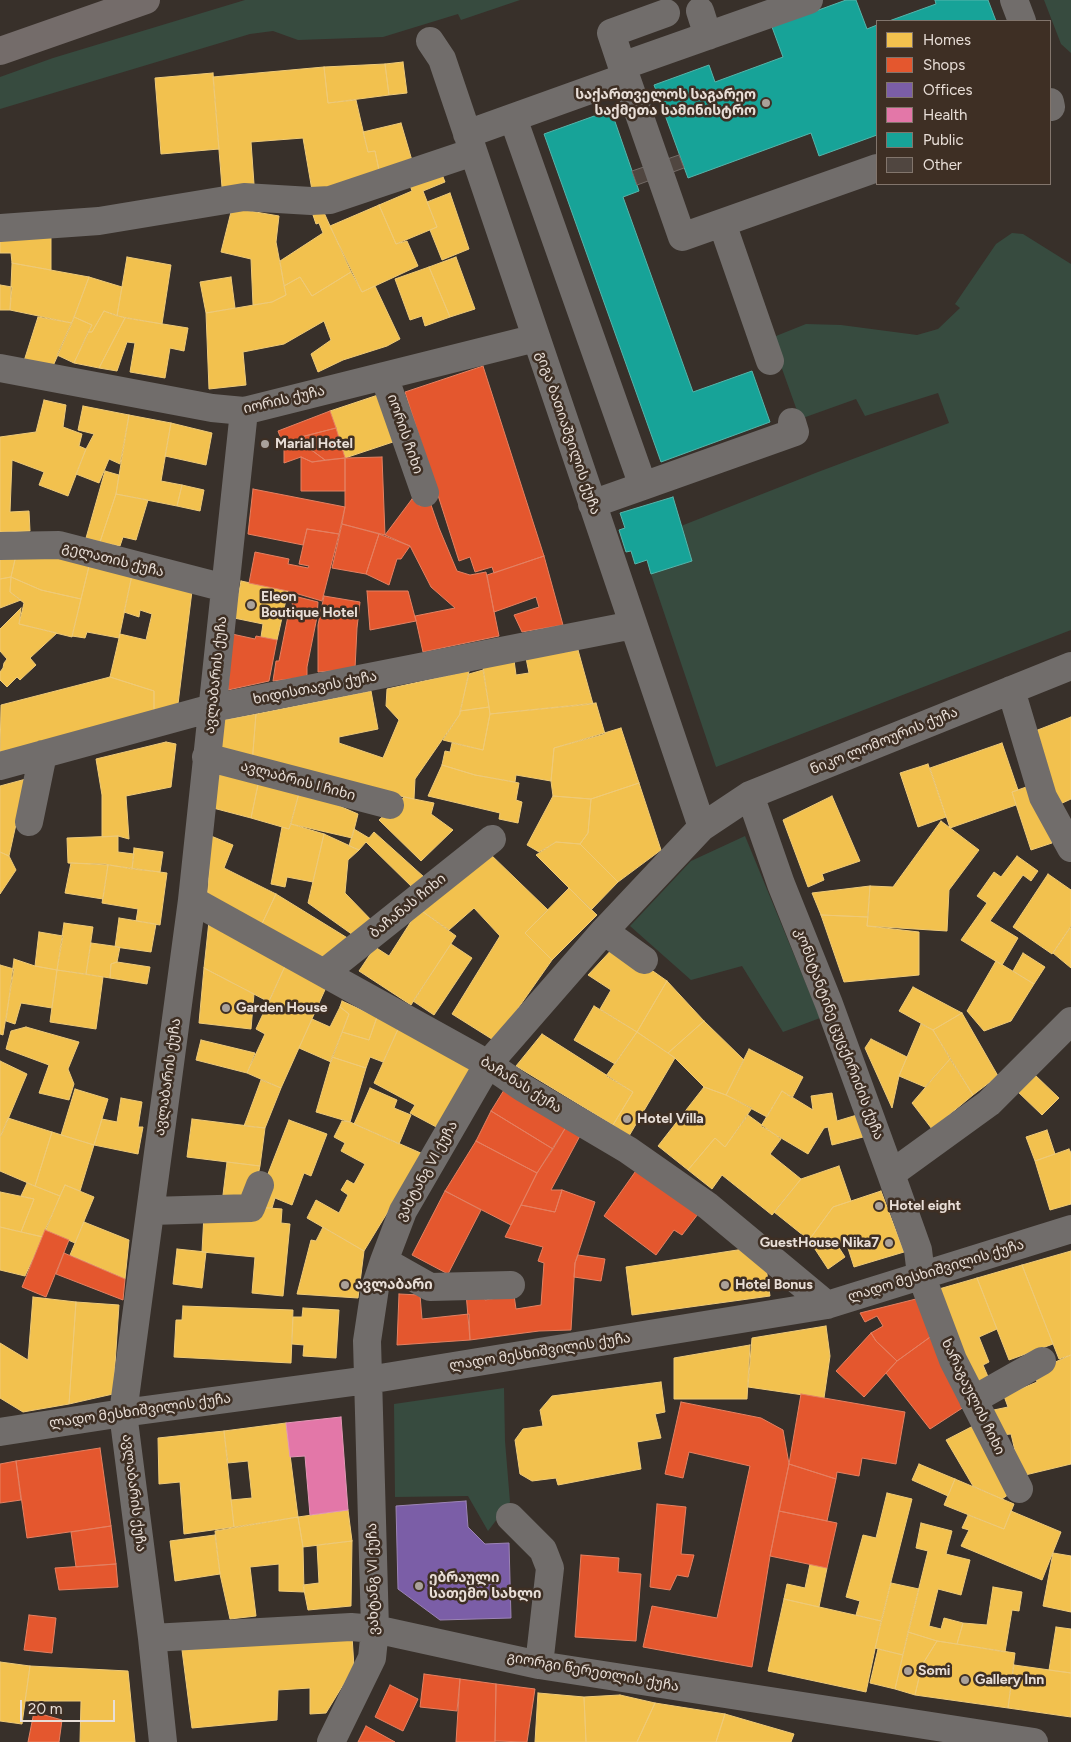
<!DOCTYPE html>
<meta charset="utf-8">
<style>
body{margin:0}
#map{position:relative;width:1071px;height:1742px;overflow:hidden;background:#38302a;font-family:Figtree,sans-serif}
canvas{display:block}
.legend{position:absolute;left:876px;top:20px;width:175px;height:165px;box-sizing:border-box;background:#3e2f24;border:1px solid #82756c;margin:0;padding:6px 9px;list-style:none;font-size:15px;color:#e8ded7}
.legend li{display:flex;align-items:center;gap:10px;height:25px}
.legend b{width:25px;border:1px solid #82756c}
.scale{position:absolute;left:20px;top:1700px;width:95px;height:22px;box-sizing:border-box;border:2px solid #e8ded7;border-top:0;padding-left:6px;font-size:15px;line-height:18px;white-space:nowrap;color:#e8ded7;-webkit-text-stroke:4px #3e2f24;paint-order:stroke}
</style>
<div id="map">
<canvas width="1071" height="1742"></canvas>
<ul class="legend">
<li><b style="height:14px;background:#f2c14e"></b>Homes</li>
<li><b style="height:14px;background:#e4572e"></b>Shops</li>
<li><b style="height:14px;background:#7b5ea7"></b>Offices</li>
<li><b style="height:14px;background:#e377a8"></b>Health</li>
<li><b style="height:14px;background:#17a398"></b>Public</li>
<li><b style="height:14px;background:#504640"></b>Other</li>
</ul>
<div class="scale">20 m</div>
</div>
<script>
const c = document.querySelector('canvas').getContext('2d');
c.lineJoin = 'round';
function paint(path, color) { c.fillStyle = color; c.fill(path, 'evenodd'); }
const shape = rows => new Path2D(rows.map(r => 'M' + r).join(''));
function stroke(path, color, width, dash) { c.strokeStyle = color; c.lineWidth = width; c.lineCap = dash ? 'butt' : 'round'; c.setLineDash(dash || []); c.stroke(path); }
function write(font, color, halo, rows, align = 'center') {
  c.font = font + ' Figtree,"Noto Sans Georgian",sans-serif'; c.lineWidth = 5; c.setLineDash([]); c.textBaseline = 'middle'; c.strokeStyle = halo; c.fillStyle = color; for (const [text, x, y, turn = 0] of rows) {
    c.save(); c.translate(x, y); c.rotate((+turn || 0) * Math.PI / 180); c.textAlign = isNaN(turn) ? turn : align; if (halo) c.strokeText(text, 0, 0); c.fillText(text, 0, 0); c.restore();
  }
}
paint(shape([
 [245,0,520,0,461,20,458,14,383,37,298,40,273,31,250,34,0,109,0,77,53,58],
 [1044,0,1071,0,1071,53,1061,44],
 [1012,233,1023,234,1071,264,1071,630,716,767,651,574,692,561,681,526,818,472,949,423,938,393,865,416,856,399,800,419,771,338,806,324,841,325,917,335,938,329,960,308,955,304,996,244],
 [745,836,820,1018,783,1032,742,966,691,980,630,926,691,861],
 [504,1388,505,1441,510,1502,488,1531,468,1496,395,1497,394,1404]
]), '#374b3f');
const homes = shape([
 [403,62,407,93,389,95,385,64,403,62],
 [385,64,389,95,328,103,324,67,385,64],
 [324,67,328,103,356,100,368,152,375,151,380,175,313,196,303,138,251,142,254,184,222,187,213,77,324,67],
 [213,73,219,149,161,154,155,78,213,73],
 [401,123,413,164,380,175,375,151,368,152,363,132,401,123],
 [440,169,445,182,423,191,437,227,396,244,379,205,412,191,409,182,440,169],
 [450,193,469,249,442,260,430,230,437,227,427,202,450,193],
 [379,205,396,244,407,241,418,266,362,292,330,226,379,205],
 [321,206,351,272,312,296,300,277,284,286,280,261,323,233,319,223,316,224,311,209,321,206],
 [232,208,279,216,276,242,286,295,272,302,253,305,251,259,221,252,232,208],
 [0,234,51,234,51,270,12,263,11,253,0,253,0,234],
 [127,257,171,265,162,324,117,316,127,257],
 [456,257,475,309,450,317,429,267,456,257],
 [12,263,89,277,72,323,10,310,12,263],
 [429,267,450,317,425,326,422,316,410,320,395,279,429,267],
 [351,272,362,292,375,286,400,339,387,346,343,360,318,372,311,354,331,340,324,321,284,344,243,352,246,385,209,389,206,313,272,302,286,295,284,286,300,277,312,296,351,272],
 [89,277,122,287,117,316,104,311,92,332,88,332,92,325,74,317,89,277],
 [231,277,235,308,206,313,200,282,231,277],
 [0,285,12,287,10,310,0,310,0,285],
 [104,311,125,318,99,368,74,363,88,332,92,332,104,311],
 [38,317,72,323,53,366,24,361,38,317],
 [74,317,92,325,74,363,57,355,74,317],
 [125,318,188,328,184,351,170,348,165,378,130,372,135,343,127,342,117,371,99,368,125,318],
 [381,394,396,441,345,458,330,411,381,394],
 [44,400,66,405,63,427,82,434,79,446,86,449,68,496,39,485,44,472,12,460,10,512,29,511,30,531,0,532,0,437,36,432,44,400],
 [83,406,129,415,120,464,109,459,99,483,76,474,86,449,94,434,78,430,83,406],
 [129,415,171,423,161,481,182,485,177,506,116,494,129,415],
 [171,423,212,433,206,465,165,456,171,423],
 [105,471,119,475,116,494,100,542,86,538,105,471],
 [182,485,204,490,200,511,177,506,182,485],
 [116,494,148,500,136,540,123,537,120,546,100,542,116,494],
 [17,551,11,577,0,579,0,552,17,551],
 [17,551,90,562,81,599,41,590,11,577,17,551],
 [90,562,132,575,119,638,87,632,85,638,72,636,90,562],
 [132,575,192,591,178,704,154,711,154,691,110,677,120,634,146,640,152,614,140,610,139,617,124,612,132,575],
 [11,577,10,592,21,600,0,608,0,579,11,577],
 [11,577,41,590,81,599,72,637,19,624,24,603,10,592,11,577],
 [241,581,288,591,277,640,261,637,263,624,234,618,241,581],
 [21,608,19,624,57,633,30,658,36,665,20,680,17,677,7,687,0,680,0,672,3,668,4,663,7,659,0,651,0,629,21,608],
 [578,650,593,704,490,714,483,666,514,660,516,675,529,673,526,658,578,650],
 [483,670,489,707,460,711,469,674,483,670],
 [469,671,460,714,415,779,414,799,252,764,256,714,371,691,378,729,339,737,339,743,383,758,399,720,386,706,387,689,469,671],
 [110,677,154,691,154,711,0,754,1,705,110,677],
 [596,703,605,734,554,748,551,781,516,775,515,782,475,775,442,765,445,751,450,752,452,743,483,750,490,714,596,703],
 [489,707,490,714,483,750,443,740,460,714,460,711,489,707],
 [256,714,252,764,220,756,224,720,256,714],
 [1071,717,1071,799,1058,805,1030,733,1071,717],
 [621,728,639,783,591,799,553,796,551,781,554,748,621,728],
 [166,742,176,744,171,787,126,796,129,839,118,836,102,837,102,795,96,759,166,742],
 [1002,743,1018,790,1012,792,1016,805,950,828,930,768,1002,743],
 [928,764,946,817,918,827,900,773,928,764],
 [218,765,260,775,251,818,213,808,218,765],
 [442,765,475,775,519,783,516,800,522,802,518,823,499,819,500,813,428,796,442,765],
 [260,775,301,786,289,829,251,818,260,775],
 [26,779,9,856,0,852,0,786,26,779],
 [639,783,661,850,618,882,580,844,588,833,591,799,639,783],
 [1032,785,1052,843,1031,850,1012,792,1032,785],
 [300,789,358,814,352,838,291,824,300,789],
 [553,796,591,799,588,833,580,844,556,842,539,852,527,845,553,796],
 [832,796,860,861,822,874,824,880,808,887,783,820,832,796],
 [404,797,434,803,431,814,453,830,421,861,379,820,404,797],
 [941,821,979,850,949,890,947,931,867,926,870,886,893,887,941,821],
 [291,824,324,834,313,882,287,877,285,887,271,884,282,827,289,829,291,824],
 [354,829,369,838,374,832,424,877,414,889,366,842,359,850,349,846,354,829],
 [324,834,359,850,348,860,345,893,376,925,360,940,308,903,324,834],
 [118,836,118,852,134,854,132,869,105,864,68,863,67,838,118,836],
 [211,836,233,845,224,868,276,894,260,928,207,904,211,836],
 [556,842,580,844,618,882,591,910,536,855,556,842],
 [134,848,163,852,160,872,132,869,134,848],
 [487,851,548,910,525,933,552,960,495,1041,452,1014,500,936,474,908,449,930,419,909,487,851],
 [0,852,9,856,16,870,0,894,0,852],
 [1017,856,1038,871,1031,881,1023,875,990,921,1018,938,1002,965,961,940,987,903,977,896,994,872,1001,877,1017,856],
 [71,863,108,865,103,899,65,893,71,863],
 [108,865,167,873,160,925,136,921,138,909,102,903,108,865],
 [1048,874,1071,890,1071,926,1052,954,1013,927,1048,874],
 [870,886,868,917,821,915,812,893,870,886],
 [569,888,597,915,552,960,525,933,569,888],
 [276,894,354,942,335,963,260,928,276,894],
 [419,909,456,936,411,1005,359,971,375,947,389,956,419,909],
 [821,915,868,917,867,926,919,932,919,975,844,982,821,915],
 [119,918,156,924,151,952,115,947,119,918],
 [209,921,286,964,269,1002,204,968,209,921],
 [64,923,93,927,86,974,57,970,64,923],
 [1070,928,1071,928,1071,968,1053,953,1070,928],
 [39,932,63,936,57,970,35,966,39,932],
 [91,943,120,947,117,962,111,964,110,978,86,974,91,943],
 [451,944,472,958,434,1015,413,1001,451,944],
 [616,945,667,981,637,1032,600,1009,611,990,588,975,616,945],
 [1023,953,1045,967,1034,984,1013,971,1023,953],
 [14,959,35,966,57,970,52,1008,21,1003,15,1024,6,1021,14,959],
 [996,961,1034,984,1011,1021,984,1031,967,1011,996,961],
 [117,962,150,967,147,984,110,978,111,964,117,962],
 [286,964,328,983,281,1088,247,1073,265,1034,256,1029,286,964],
 [0,965,14,969,3,1035,0,1034,0,965],
 [204,968,254,994,251,1029,199,1023,204,968],
 [57,970,103,977,96,1029,50,1022,57,970],
 [667,981,704,1021,668,1053,637,1032,667,981],
 [913,987,962,1013,933,1030,899,1011,913,987],
 [342,1001,377,1017,369,1040,342,1032,349,1014,340,1007,342,1001],
 [594,1006,637,1032,615,1064,574,1040,594,1006],
 [340,1007,349,1014,331,1062,299,1048,312,1019,330,1027,340,1007],
 [962,1013,998,1076,973,1095,933,1030,962,1013],
 [377,1017,399,1027,383,1062,370,1057,366,1068,332,1057,342,1032,369,1040,377,1017],
 [704,1021,744,1060,726,1095,704,1087,675,1058,668,1053,704,1021],
 [921,1024,933,1030,950,1059,925,1087,899,1076,921,1024],
 [26,1027,79,1042,68,1069,74,1084,69,1100,39,1093,49,1065,6,1049,11,1031,26,1027],
 [399,1027,475,1068,442,1130,410,1113,415,1105,374,1083,399,1027],
 [637,1032,675,1058,629,1136,613,1125,633,1092,606,1076,637,1032],
 [542,1034,633,1092,613,1125,516,1066,542,1034],
 [871,1039,907,1057,899,1076,892,1108,865,1048,871,1039],
 [201,1040,255,1053,247,1073,196,1060,201,1040],
 [749,1049,803,1077,792,1098,782,1091,767,1117,726,1095,749,1049],
 [332,1057,366,1068,350,1122,316,1112,332,1057],
 [950,1059,973,1095,932,1129,912,1103,950,1059],
 [0,1061,27,1074,1,1136,0,1136,0,1061],
 [1034,1074,1059,1098,1042,1115,1017,1091,1034,1074],
 [261,1080,281,1088,265,1128,244,1126,261,1080],
 [704,1087,726,1095,752,1108,725,1147,715,1138,688,1170,658,1146,704,1087],
 [370,1088,397,1100,394,1108,411,1115,399,1144,354,1124,370,1088],
 [75,1089,108,1099,94,1145,61,1135,75,1089],
 [782,1091,813,1110,811,1096,832,1093,837,1121,857,1115,863,1137,832,1145,828,1127,824,1128,808,1154,761,1126,782,1091],
 [121,1098,142,1102,138,1127,143,1127,138,1154,94,1145,102,1119,117,1122,121,1098],
 [748,1115,781,1139,770,1154,801,1179,772,1215,722,1175,712,1189,688,1170,715,1138,725,1147,748,1115],
 [8,1118,52,1132,35,1186,0,1171,0,1137,8,1118],
 [192,1119,265,1128,260,1166,187,1157,192,1119],
 [289,1120,327,1134,311,1176,304,1173,292,1205,275,1198,272,1208,255,1207,289,1120],
 [342,1121,350,1122,423,1154,364,1251,307,1218,316,1200,339,1213,348,1195,341,1190,347,1180,354,1184,365,1164,341,1151,345,1143,334,1137,342,1121],
 [1047,1130,1055,1154,1035,1161,1026,1137,1047,1130],
 [52,1132,94,1145,80,1191,65,1185,60,1196,35,1186,52,1132],
 [1069,1149,1071,1153,1071,1204,1050,1210,1035,1161,1069,1149],
 [227,1162,260,1166,252,1204,222,1203,227,1162],
 [839,1166,851,1201,833,1207,809,1240,774,1212,801,1179,839,1166],
 [27,1183,60,1196,43,1237,21,1232,34,1199,21,1196,27,1183],
 [65,1185,94,1197,75,1243,45,1230,65,1185],
 [881,1191,904,1252,854,1267,846,1242,836,1243,845,1257,828,1269,809,1240,833,1207,881,1191],
 [0,1192,34,1199,21,1232,0,1227,0,1192],
 [255,1207,282,1209,281,1223,290,1224,283,1296,252,1293,255,1257,202,1252,204,1214,255,1207],
 [84,1222,129,1240,125,1279,70,1255,84,1222],
 [0,1227,43,1237,25,1276,0,1270,0,1227],
 [323,1227,364,1251,358,1298,297,1294,311,1240,316,1241,323,1227],
 [177,1249,206,1252,202,1288,173,1284,177,1249],
 [744,1249,766,1267,770,1296,632,1315,626,1267,744,1249],
 [1071,1251,1071,1355,1059,1359,1022,1265,1071,1251],
 [1022,1265,1053,1344,1009,1360,977,1278,1022,1265],
 [977,1278,997,1329,979,1337,989,1362,983,1365,992,1386,977,1392,932,1291,977,1278],
 [33,1297,76,1302,69,1404,23,1412,0,1398,0,1343,28,1360,33,1297],
 [76,1302,119,1305,113,1394,69,1404,76,1302],
 [183,1306,293,1310,291,1363,174,1357,176,1320,182,1320,183,1306],
 [303,1308,339,1310,336,1358,303,1356,304,1345,292,1344,293,1317,302,1317,303,1308],
 [826,1326,830,1356,824,1398,748,1387,752,1338,826,1326],
 [750,1345,747,1399,674,1399,674,1358,750,1345],
 [1071,1355,1071,1464,1021,1476,1011,1434,1000,1435,989,1411,1008,1407,1004,1396,1037,1382,1033,1372,1071,1355],
 [661,1382,665,1412,655,1414,661,1438,637,1442,641,1469,558,1485,556,1478,532,1481,520,1474,515,1440,523,1429,543,1426,540,1410,552,1396,661,1382],
 [286,1423,298,1517,234,1527,231,1500,252,1498,248,1461,228,1463,224,1431,286,1423],
 [977,1424,1012,1492,1002,1499,973,1486,946,1440,977,1424],
 [224,1431,234,1527,184,1534,180,1482,159,1484,158,1438,224,1431],
 [919,1464,955,1479,948,1496,912,1480,919,1464],
 [955,1479,1014,1504,1004,1529,944,1505,955,1479],
 [887,1493,912,1499,881,1621,856,1615,860,1601,846,1597,863,1535,876,1538,887,1493],
 [348,1510,352,1541,303,1547,298,1517,348,1510],
 [1011,1511,1061,1532,1042,1580,961,1546,969,1530,962,1528,968,1515,1004,1529,1011,1511],
 [298,1517,303,1547,304,1592,279,1591,279,1564,250,1567,256,1616,230,1619,220,1574,215,1531,298,1517],
 [921,1523,952,1531,946,1554,970,1560,961,1595,938,1589,929,1626,941,1629,944,1618,963,1623,957,1644,937,1641,908,1632,928,1551,916,1548,921,1523],
 [215,1535,220,1574,175,1581,170,1541,215,1535],
 [352,1541,351,1606,308,1610,303,1585,319,1583,317,1545,352,1541],
 [1053,1553,1071,1556,1071,1612,1043,1606,1053,1553],
 [810,1564,827,1568,819,1607,784,1599,787,1584,805,1588,810,1564],
 [891,1583,919,1589,903,1655,875,1648,891,1583],
 [993,1587,1022,1592,1019,1611,1012,1610,1005,1652,957,1644,963,1623,987,1625,993,1587],
 [784,1599,881,1621,866,1692,768,1671,784,1599],
 [1056,1627,1071,1629,1071,1673,1049,1670,1056,1627],
 [908,1632,937,1641,922,1665,915,1695,895,1689,908,1632],
 [352,1636,354,1667,326,1713,310,1714,310,1688,278,1690,277,1720,192,1728,182,1650,352,1636],
 [937,1641,1015,1653,1008,1708,915,1695,922,1665,937,1641],
 [878,1649,903,1655,895,1689,870,1683,878,1649],
 [0,1662,30,1666,22,1724,0,1721,0,1662],
 [1014,1665,1071,1673,1071,1717,1008,1708,1014,1665],
 [30,1666,128,1671,135,1742,80,1742,81,1701,25,1701,30,1666],
 [538,1693,584,1697,586,1742,535,1742,538,1693],
 [620,1695,655,1703,637,1742,586,1742,584,1697,620,1695],
 [655,1703,725,1714,716,1742,637,1742,655,1703],
 [725,1714,794,1734,791,1742,716,1742,725,1714]
]);
paint(homes, '#f2c14e');
stroke(homes, '#efca77', 1);
const shops = shape([
 [483,366,544,556,494,573,492,567,475,572,470,557,459,561,405,392,483,366],
 [330,411,336,428,301,437,306,446,325,460,312,462,301,457,284,463,284,447,278,431,330,411],
 [336,428,345,458,325,460,306,446,301,437,336,428],
 [301,457,312,462,345,458,345,491,301,491,301,457],
 [382,457,385,535,342,524,345,507,345,458,382,457],
 [253,489,345,507,339,534,307,529,303,545,248,534,253,489],
 [412,499,420,506,429,499,439,528,457,571,470,575,486,572,499,636,423,652,415,616,455,608,431,587,410,546,385,535,412,499],
 [342,524,379,534,366,574,332,568,342,524],
 [307,529,339,534,322,601,288,591,249,583,255,552,289,559,288,564,308,568,309,566,299,564,307,529],
 [379,534,410,546,401,559,397,559,389,585,366,574,379,534],
 [544,556,563,625,522,632,514,615,539,607,536,597,494,612,487,575,544,556],
 [367,591,408,591,416,621,370,630,367,591],
 [290,595,318,602,317,617,307,667,307,677,273,681,276,661,279,661,289,611,293,607,290,595],
 [324,596,360,602,357,628,355,669,318,672,318,625,324,596],
 [232,634,255,639,256,636,277,640,269,681,228,690,232,634],
 [504,1090,566,1127,553,1149,491,1111,504,1090],
 [491,1111,553,1149,537,1173,476,1141,491,1111],
 [566,1127,581,1134,551,1190,562,1190,555,1212,521,1205,537,1173,566,1127],
 [476,1141,537,1173,511,1225,445,1191,476,1141],
 [640,1165,701,1210,682,1235,674,1230,656,1255,604,1216,640,1165],
 [562,1190,595,1202,575,1263,571,1330,539,1331,470,1340,466,1293,484,1291,485,1300,514,1295,516,1309,541,1305,544,1263,538,1261,543,1247,505,1237,521,1205,555,1212,562,1190],
 [445,1191,481,1210,448,1274,412,1255,445,1191],
 [45,1230,69,1240,46,1297,22,1287,45,1230],
 [64,1253,125,1279,123,1300,56,1274,64,1253],
 [578,1255,605,1259,601,1281,574,1277,575,1263,578,1255],
 [399,1294,420,1295,422,1319,469,1314,470,1340,397,1345,399,1294],
 [916,1299,933,1335,897,1361,876,1341,871,1333,883,1326,877,1316,865,1322,860,1313,916,1299],
 [871,1333,876,1341,897,1361,864,1397,836,1371,871,1333],
 [933,1335,967,1405,930,1429,886,1373,897,1361,933,1335],
 [801,1394,905,1412,896,1464,862,1458,859,1476,837,1472,836,1479,789,1464,801,1394],
 [681,1402,761,1418,783,1430,789,1464,770,1556,752,1667,643,1647,652,1606,717,1618,750,1466,689,1452,683,1478,665,1474,681,1402],
 [100,1448,111,1526,27,1538,16,1461,100,1448],
 [16,1461,21,1500,0,1503,0,1464,16,1461],
 [789,1464,836,1479,827,1521,779,1511,789,1464],
 [657,1504,686,1507,681,1554,694,1555,688,1577,677,1575,670,1590,650,1587,657,1504],
 [779,1511,837,1523,827,1568,770,1556,779,1511],
 [111,1526,116,1564,76,1567,71,1532,111,1526],
 [581,1555,619,1558,618,1572,641,1574,636,1641,575,1637,581,1555],
 [116,1564,118,1587,59,1590,55,1568,116,1564],
 [29,1615,56,1618,52,1653,24,1650,29,1615],
 [424,1674,460,1679,457,1711,420,1707,424,1674],
 [460,1679,496,1684,495,1742,456,1742,460,1679],
 [496,1684,535,1689,527,1742,495,1741,496,1684],
 [390,1685,418,1699,403,1731,375,1717,390,1685],
 [34,1712,62,1720,59,1742,28,1742,34,1712],
 [366,1726,395,1742,358,1742,366,1726]
]);
paint(shops, '#e4572e');
stroke(shops, '#e58061', 1);
const offices = shape([
 [466,1501,468,1527,485,1544,509,1543,511,1618,440,1620,398,1589,396,1506,466,1501]
]);
paint(offices, '#7b5ea7');
stroke(offices, '#9c84b5', 1);
const health = shape([
 [341,1417,348,1510,310,1515,305,1456,290,1457,286,1423,341,1417]
]);
paint(health, '#e377a8');
stroke(health, '#e496b6', 1);
const public = shape([
 [846,0,856,0,867,29,877,25,877,135,819,156,811,133,688,178,654,85,709,65,715,82,783,57,772,27,846,0],
 [935,0,988,0,996,21,889,21,936,4,935,0],
 [611,110,639,191,623,197,693,392,752,371,770,422,661,462,544,134,611,110],
 [673,497,692,561,651,574,647,560,635,564,631,551,626,552,619,530,625,528,620,513,673,497]
]);
paint(public, '#17a398');
stroke(public, '#56b5ab', 1);
const building = shape([
 [679,155,684,168,637,185,632,171,679,155]
]);
paint(building, '#504640');
stroke(building, '#736b66', 1);
stroke(shape([
 [1014,0,1022,21],
 [700,11,708,36],
 [430,41,442,59,702,827],
 [622,66,611,33,666,13],
 [626,77,622,66,809,0],
 [1050,102,1051,107,1050,107],
 [513,118,643,486,592,504],
 [467,134,626,77,682,237,877,168],
 [722,223,770,361],
 [0,228,99,221,244,197,311,201,330,200,473,152],
 [0,368,212,408,244,411,536,338],
 [384,376,425,493],
 [643,486,795,432,792,422],
 [0,546,59,545,225,588],
 [1011,690,1043,797,1071,848],
 [206,757,390,805],
 [0,766,212,708,633,625],
 [750,795,781,884,829,1004,891,1174,918,1250,921,1275,953,1360,1019,1489],
 [29,822,43,754],
 [192,900,488,1064,523,1088,628,1150,708,1206,827,1305],
 [604,931,644,960],
 [324,973,492,839],
 [891,1174,989,1103,1071,1021],
 [151,1211,251,1208,260,1185],
 [384,1261,430,1287,511,1285],
 [973,1400,1042,1361],
 [0,1432,123,1413,368,1380,827,1305,1071,1229],
 [510,1517,543,1550,550,1568,539,1665],
 [152,1638,351,1627,375,1629,539,1665,1034,1742],
 [163,1742,152,1638,123,1413,192,900,244,411],
 [331,1742,372,1658,375,1629,367,1341,375,1288,384,1261,403,1211,488,1064,604,931,702,827,750,795,1071,666]
]), '#716d6b', 28);
stroke(shape([
 [0,51,146,0]
]), '#746c6a', 28);
for (const [x, y, r, color] of [
 [766,103,5,"#aaa19a"],
 [265,444,5,"#aaa19a"],
 [251,605,5,"#aaa19a"],
 [226,1008,5,"#aaa19a"],
 [627,1119,5,"#aaa19a"],
 [879,1206,5,"#aaa19a"],
 [889,1243,5,"#aaa19a"],
 [345,1285,5,"#aaa19a"],
 [725,1285,5,"#aaa19a"],
 [419,1586,5,"#aaa19a"],
 [908,1671,5,"#aaa19a"],
 [965,1680,5,"#aaa19a"]
]) { const dot = new Path2D(); dot.arc(x, y, r, 0, 2 * Math.PI); c.fillStyle = color; c.fill(dot); stroke(dot, '#3e2f24', 2); }
write('bold 14px', '#e8ded7', '#3e2f24', [
 ["საქართველოს საგარეო",756,95,"right"],
 ["საქმეთა სამინისტრო",756,111,"right"],
 ["Marial Hotel",275,444],
 ["Eleon",261,597],
 ["Boutique Hotel",261,613],
 ["Garden House",236,1008],
 ["Hotel Villa",637,1119],
 ["Hotel eight",889,1206],
 ["GuestHouse Nika7",879,1243,"right"],
 ["ავლაბარი",355,1285],
 ["Hotel Bonus",735,1285],
 ["ებრაული",429,1578],
 ["სათემო სახლი",429,1594],
 ["Somi",918,1671],
 ["Gallery Inn",975,1680]
], 'left');
write('14px', '#e8ded7', '#3e2f24', [
 ["იორის ქუჩა",284,400,-13],
 ["გიგა ბათიაშვილის ქუჩა",568,433,71],
 ["იორის ჩიხი",405,434,71],
 ["გელათის ქუჩა",113,560,14],
 ["ავლაბარის ქუჩა",216,675,-84],
 ["ხიდისთავის ქუჩა",315,688,-11],
 ["ნიკო ლომოურის ქუჩა",884,741,-22],
 ["ავლაბრის I ჩიხი",298,781,15],
 ["ბაჩანას ჩიხი",408,906,-39],
 ["კონსტანტინე ცუცქირიძის ქუჩა",839,1034,69],
 ["ავლაბარის ქუჩა",168,1077,-82],
 ["ბაჩანას ქუჩა",521,1085,32],
 ["ვახტანგ VI ქუჩა",427,1171,-61],
 ["ლადო მესხიშვილის ქუჩა",936,1271,-17],
 ["ლადო მესხიშვილის ქუჩა",540,1352,-9],
 ["ხარაგაულის ჩიხი",973,1397,64],
 ["ლადო მესხიშვილის ქუჩა",140,1411,-8],
 ["ავლაბარის ქუჩა",134,1493,83],
 ["ვახტანგ VI ქუჩა",373,1579,-91],
 ["გიორგი წერეთლის ქუჩა",593,1672,10]
]);
</script>
